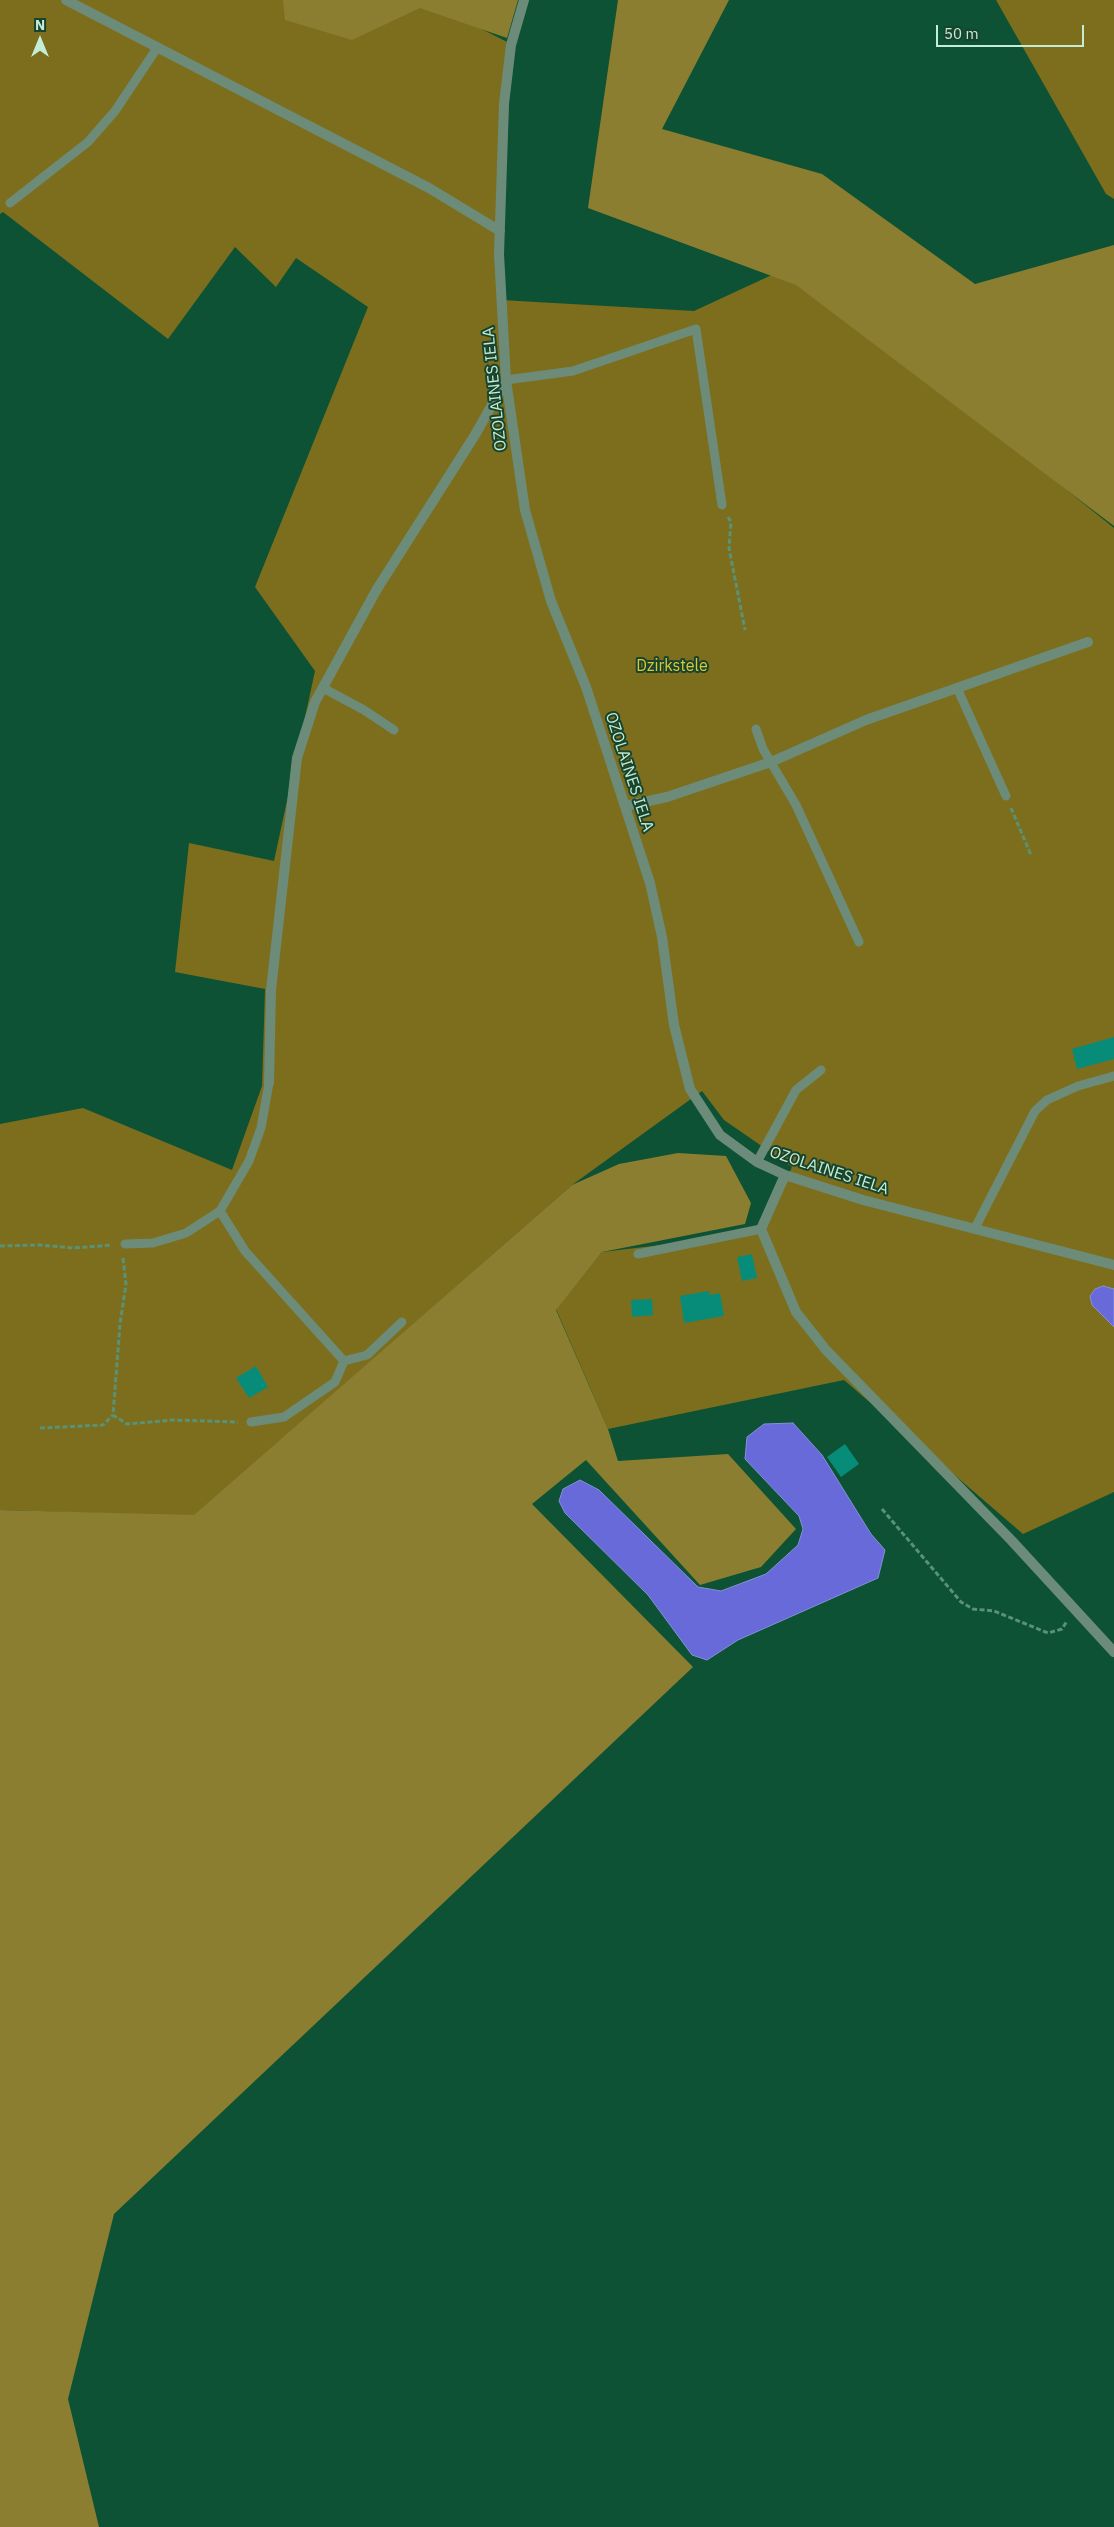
<!DOCTYPE html>
<style>
body{margin:0}
#map{position:relative;width:1114px;height:2527px;overflow:hidden;background:#0d5234;font-family:"IBM Plex Sans",sans-serif}
canvas{display:block}
.north{position:absolute;left:15px;top:15px;width:50px;height:50px;-webkit-text-stroke:4px #18442e;paint-order:stroke;rotate:0deg;font-size:14px;font-weight:700;line-height:20px;text-align:center;color:#c5ecd4}
.north::after{content:'';display:block;margin:auto;width:18px;height:22px;background:#c5ecd4;clip-path:polygon(50% 0,100% 100%,50% 72%,0 100%)}
.scale{position:absolute;left:936px;top:25px;width:148px;height:22px;box-sizing:border-box;border:2px solid #c5ecd4;border-top:0;padding-left:6px;font-size:15px;line-height:18px;white-space:nowrap;color:#c5ecd4;-webkit-text-stroke:4px #18442e;paint-order:stroke}
</style>
<div id="map">
<canvas width="1114" height="2527"></canvas>
<div class="north">N</div>
<div class="scale">50 m</div>
</div>
<script>
const c = document.querySelector('canvas').getContext('2d');
c.lineJoin = 'round';
function paint(path, color) { c.fillStyle = color; c.fill(path, 'evenodd'); }
const shape = rows => new Path2D(rows.map(r => 'M' + r).join(''));
function stroke(path, color, width, dash) { c.strokeStyle = color; c.lineWidth = width; c.lineCap = dash ? 'butt' : 'round'; c.setLineDash(dash || []); c.stroke(path); }
function write(font, color, halo, rows, align = 'center') {
  c.font = font + ' "IBM Plex Sans",sans-serif'; c.lineWidth = 4; c.setLineDash([]); c.textBaseline = 'middle'; c.strokeStyle = halo; c.fillStyle = color; for (const [text, x, y, turn = 0] of rows) {
    c.save(); c.translate(x, y); c.rotate((+turn || 0) * Math.PI / 180); c.textAlign = isNaN(turn) ? turn : align; if (halo) c.strokeText(text, 0, 0); c.fillText(text, 0, 0); c.restore();
  }
}
paint(shape([
 [0,0,425,0,511,44,501,300,694,311,789,267,1114,528,1114,1492,1023,1534,844,1380,608,1429,556,1309,602,1252,763,1233,792,1167,724,1120,702,1091,572,1185,194,1516,0,1510,0,1124,83,1108,232,1170,262,1086,265,989,175,972,189,843,274,861,315,671,255,587,368,307,296,258,276,287,235,247,168,339,3,212,0,214],
 [996,0,1114,0,1114,199,1106,194]
]), '#7c6e1d');
paint(shape([
 [283,0,518,0,507,38,420,8,352,40,285,20],
 [618,0,729,0,662,129,822,174,975,284,1114,245,1114,526,796,285,588,208],
 [678,1153,726,1156,751,1203,745,1224,602,1252,556,1310,608,1429,618,1461,728,1454,796,1529,761,1567,700,1585,586,1460,532,1504,693,1667,114,2214,68,2399,99,2527,0,2527,0,1510,194,1515,572,1185,619,1164]
]), '#8c7e31');
const water = shape([
 [1103,1286,1114,1289,1114,1327,1092,1305,1090,1296,1095,1289,1103,1286],
 [793,1423,822,1455,871,1534,885,1550,878,1578,738,1640,707,1660,692,1655,648,1595,565,1513,559,1501,563,1489,580,1480,599,1490,698,1587,721,1591,766,1574,798,1545,803,1529,799,1516,745,1459,747,1437,764,1424,793,1423]
]);
paint(water, '#676ad8');
stroke(water, '#8391d7', 1);
paint(shape([
 [1114,1037,1114,1059,1077,1069,1072,1049],
 [752,1254,757,1278,742,1281,737,1257],
 [709,1291,710,1295,720,1293,724,1316,684,1323,680,1296],
 [652,1299,653,1315,632,1317,631,1300],
 [256,1366,268,1387,249,1398,236,1378],
 [845,1444,859,1464,841,1477,827,1457]
]), '#088c7a');
stroke(shape([
 [728,517,731,522,729,548,745,630],
 [1011,808,1031,855],
 [0,1246,40,1245,73,1248,112,1245],
 [123,1258,126,1284,120,1324,113,1415,127,1424,173,1420,238,1422],
 [40,1428,103,1425,113,1415],
 [882,1509,961,1602,973,1609,994,1611,1048,1633,1062,1629,1067,1621]
]), '#599276', 3, [5, 2.5]);
stroke(shape([
 [10,203,88,142,115,111,157,48],
 [506,380,573,371,696,329,722,505],
 [323,688,364,710,394,730],
 [957,688,1006,796],
 [756,729,763,749,796,805,859,942],
 [757,1162,796,1090,821,1070],
 [220,1211,245,1251,344,1361,367,1355,402,1322],
 [975,1228,1035,1111,1047,1100,1078,1086,1114,1076],
 [125,1244,153,1243,186,1233,220,1211,249,1161,261,1128,269,1083],
 [638,1254,761,1229],
 [251,1422,284,1417,335,1382,344,1361]
]), '#6c8c79', 9);
stroke(shape([
 [66,0,429,188,500,231],
 [524,0,511,45,504,104,499,254,506,380,525,510,551,601,586,687,650,883,662,937,674,1025,690,1089,720,1135,757,1162,785,1175,863,1200,1114,1265],
 [625,806,667,797,771,762,866,720,1088,642],
 [269,1083,271,990,297,758,315,702,377,589,475,435,506,380],
 [785,1175,761,1229,796,1312,826,1350,1012,1541,1114,1652]
]), '#6c8c79', 10);
write('16px', '#c5ecd4', '#18442e', [
 ["OZOLAINES IELA",495,389,-96],
 ["OZOLAINES IELA",629,772,72],
 ["OZOLAINES IELA",829,1171,18]
]);
write('16px', '#dfc636', '#18442e', [
 ["Dzirkstele",672,666]
]);
</script>
